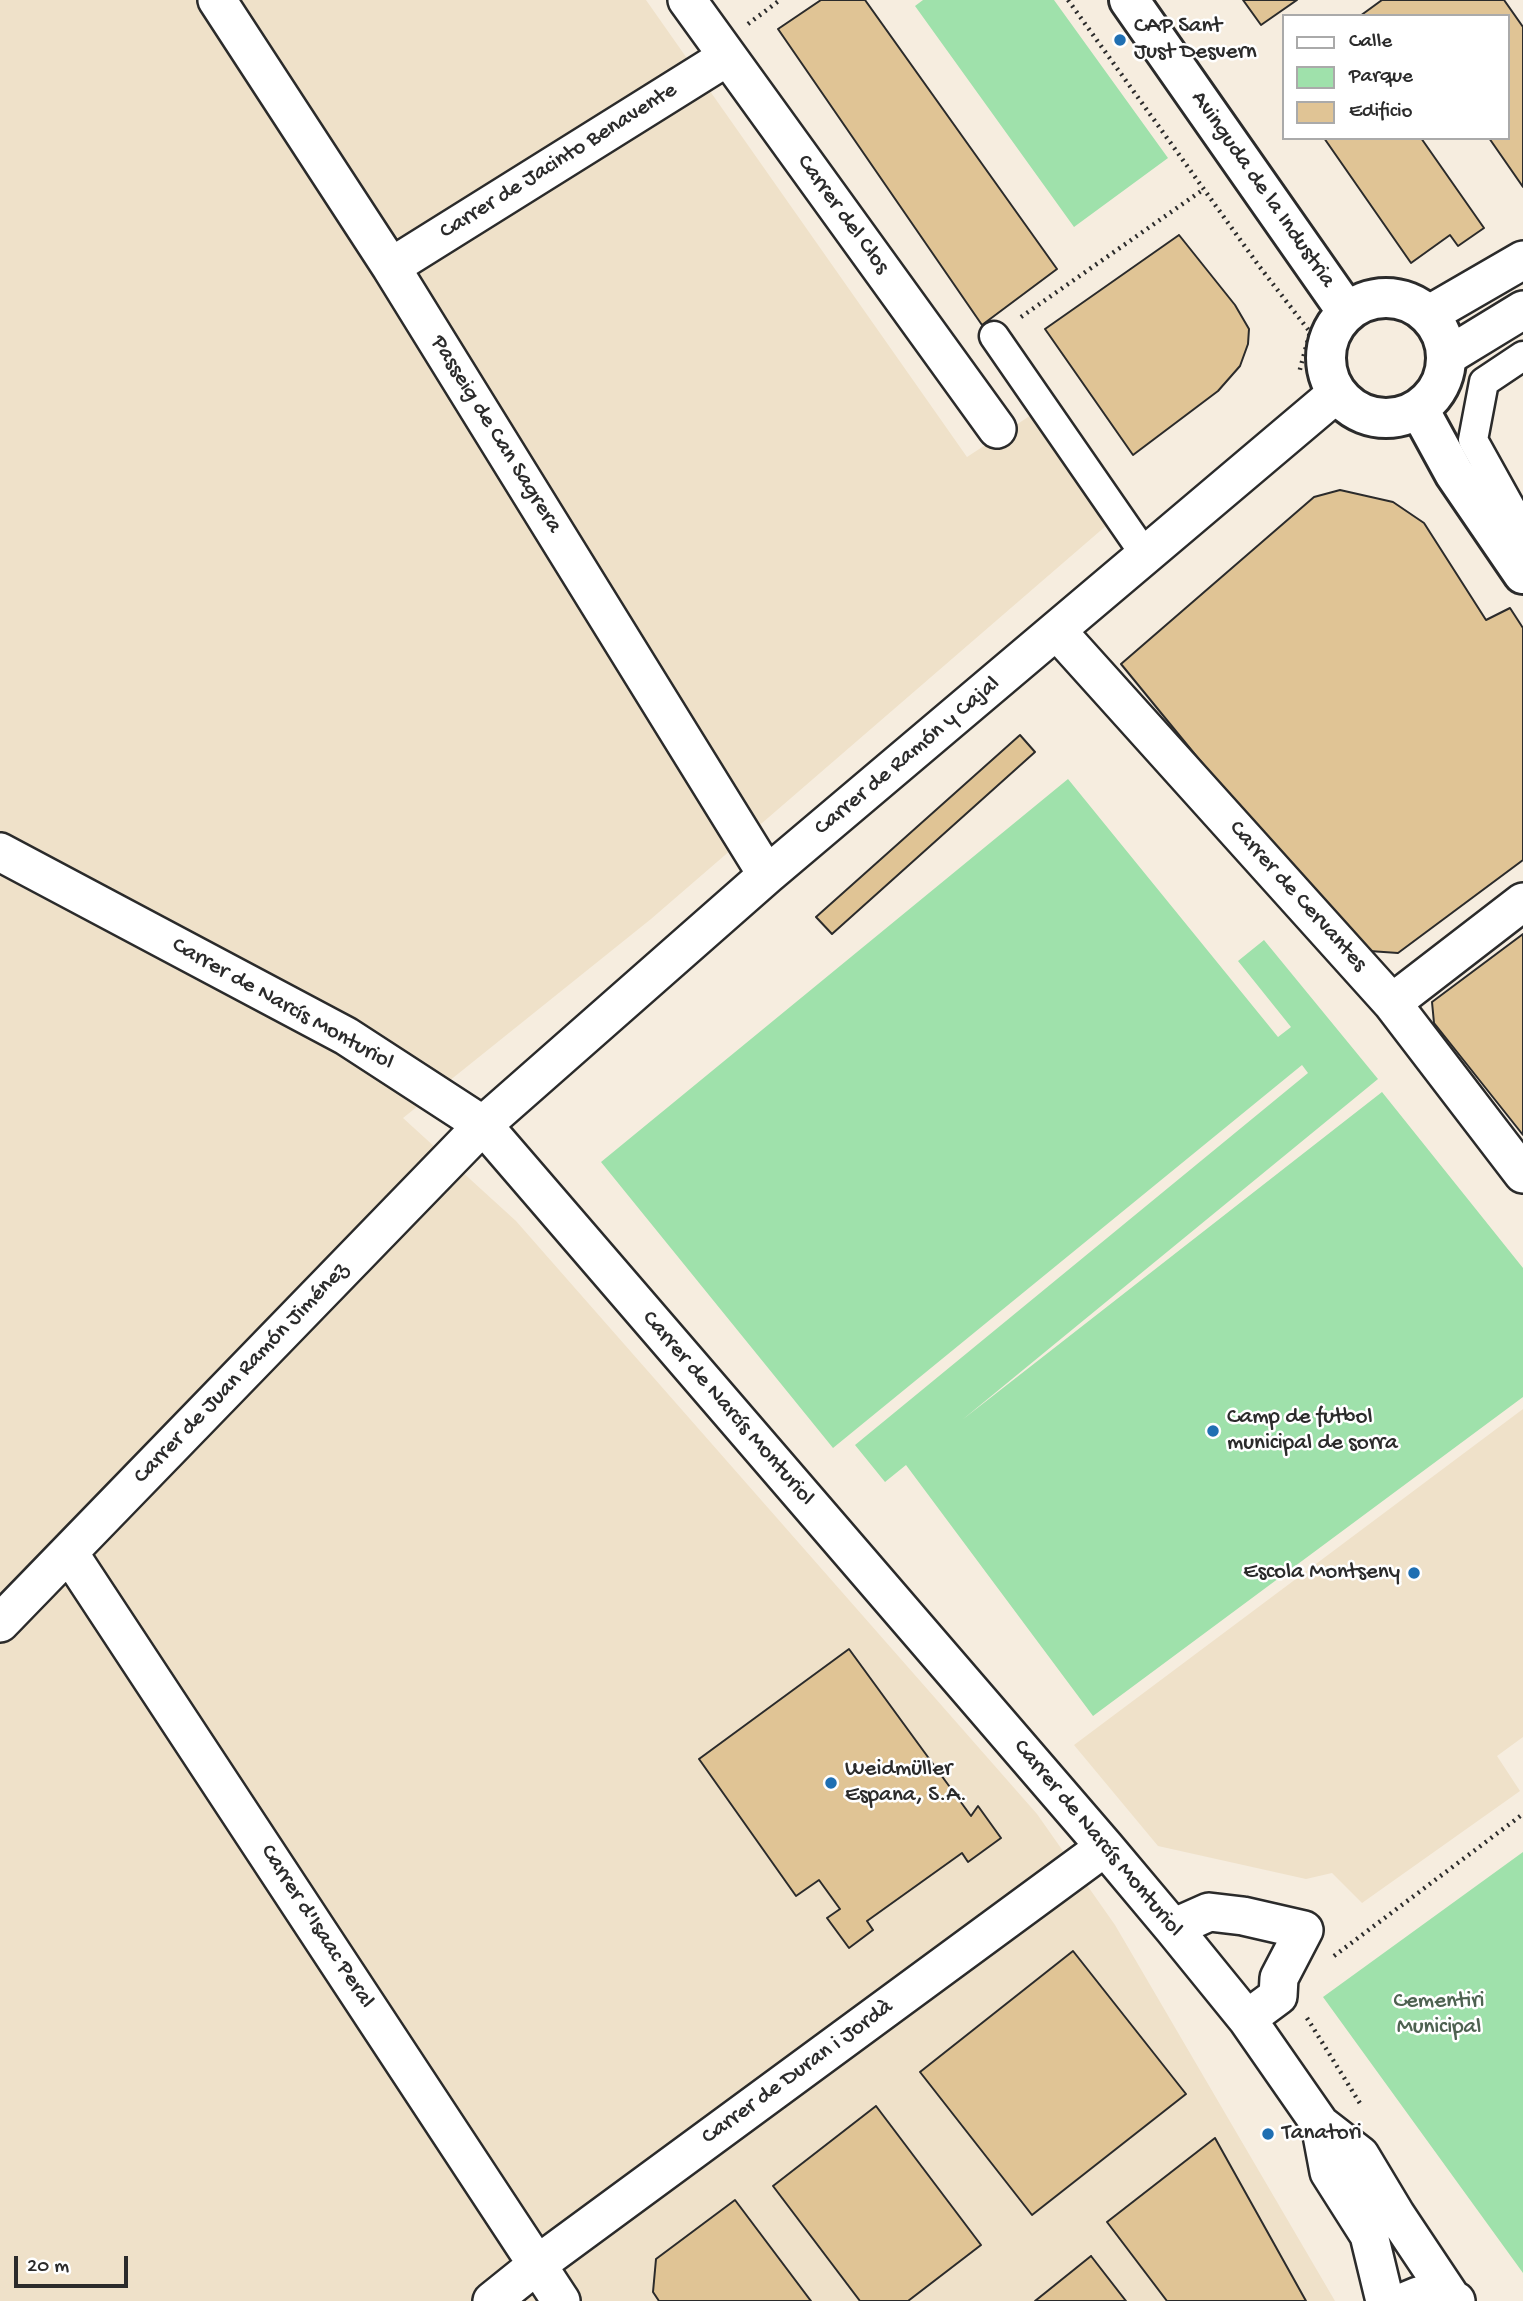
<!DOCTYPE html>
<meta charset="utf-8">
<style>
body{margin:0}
#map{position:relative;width:1523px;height:2301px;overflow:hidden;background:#f6eddf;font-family:"Gochi Hand",sans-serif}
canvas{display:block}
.legend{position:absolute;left:1282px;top:14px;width:228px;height:126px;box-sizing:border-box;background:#fff;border:2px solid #aaa;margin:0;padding:9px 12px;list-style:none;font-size:21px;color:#2b2b2b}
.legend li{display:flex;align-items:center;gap:14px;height:35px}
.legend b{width:35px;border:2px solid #aaa}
.scale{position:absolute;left:14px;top:2256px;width:114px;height:32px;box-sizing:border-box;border:4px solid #2b2b2b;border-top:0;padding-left:9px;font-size:21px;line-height:24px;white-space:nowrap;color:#2b2b2b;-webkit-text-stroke:5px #fff;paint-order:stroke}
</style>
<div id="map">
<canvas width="1523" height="2301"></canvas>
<ul class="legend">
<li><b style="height:9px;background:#fff"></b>Calle</li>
<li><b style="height:19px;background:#9fe1ab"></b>Parque</li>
<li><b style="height:19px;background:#e0c495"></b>Edificio</li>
</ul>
<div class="scale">20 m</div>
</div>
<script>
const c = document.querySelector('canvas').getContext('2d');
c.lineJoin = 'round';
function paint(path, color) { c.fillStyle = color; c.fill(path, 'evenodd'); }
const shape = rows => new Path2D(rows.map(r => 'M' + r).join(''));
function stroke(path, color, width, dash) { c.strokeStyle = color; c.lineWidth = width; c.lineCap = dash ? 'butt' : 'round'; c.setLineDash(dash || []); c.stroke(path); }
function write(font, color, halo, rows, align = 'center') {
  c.font = font + ' "Gochi Hand",sans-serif'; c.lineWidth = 5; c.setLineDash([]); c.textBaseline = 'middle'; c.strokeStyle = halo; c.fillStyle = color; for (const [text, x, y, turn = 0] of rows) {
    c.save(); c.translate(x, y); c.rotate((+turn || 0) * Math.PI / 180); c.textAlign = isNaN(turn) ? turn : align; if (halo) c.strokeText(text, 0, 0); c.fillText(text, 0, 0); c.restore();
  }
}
paint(shape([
 [0,0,646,0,967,457,1048,404,1122,512,651,919,403,1118,516,1221,1037,1814,1115,1925,1335,2301,0,2301],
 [1523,1409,1523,1737,1497,1756,1520,1791,1362,1903,1332,1873,1306,1879,1158,1846,1074,1745]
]), '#efe1c9');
paint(shape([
 [923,0,1054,0,1168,158,1074,227,915,6],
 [1068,779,1278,1037,1291,1027,1238,961,1264,940,1378,1079,962,1420,1382,1092,1523,1268,1523,1397,1093,1716,906,1465,885,1482,855,1445,1308,1073,1302,1065,833,1448,601,1162],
 [1523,1852,1523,2273,1323,1997]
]), '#9fe1ab');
const building = shape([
 [821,0,865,0,1057,269,982,325,778,29,821,0],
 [1243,0,1297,0,1261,25,1243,0],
 [1382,0,1504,0,1523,27,1523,187,1489,138,1507,138,1507,16,1360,16,1382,0],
 [1324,138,1421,138,1484,228,1458,246,1450,235,1411,263,1324,138],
 [1179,235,1235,305,1249,329,1248,344,1240,366,1218,391,1133,455,1045,329,1179,235],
 [1340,490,1393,502,1424,523,1486,620,1510,608,1523,628,1523,860,1398,953,1355,950,1121,664,1314,497,1340,490],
 [1020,735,1035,752,832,934,816,917,1020,735],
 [1523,934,1523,1135,1434,1023,1432,1002,1523,934],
 [849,1649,971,1816,978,1806,1001,1838,968,1862,962,1853,867,1921,873,1930,849,1948,827,1918,840,1909,819,1880,796,1896,699,1759,849,1649],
 [1073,1951,1186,2094,1032,2215,920,2072,1073,1951],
 [876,2106,981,2245,908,2301,860,2301,773,2186,876,2106],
 [1215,2138,1306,2301,1167,2301,1107,2222,1215,2138],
 [735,2200,811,2301,659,2301,653,2292,656,2259,735,2200],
 [1091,2256,1126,2301,1035,2301,1091,2256]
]);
paint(building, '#e0c495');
stroke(building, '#2b2b2b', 2);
const pedestrian = shape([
 [994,336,1146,556],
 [1523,356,1484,382,1473,440,1523,530]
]);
const minor = shape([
 [217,0,391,267,767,875],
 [687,0,997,429],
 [391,267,727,57],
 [1428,315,1523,260],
 [1446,357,1523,310],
 [1057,631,1392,1003,1523,1174],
 [0,852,346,1036,483,1125,1105,1847,1173,1928,1247,2019,1320,2124,1360,2155,1396,2215,1452,2299],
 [1392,1003,1523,902],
 [69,1553,561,2301],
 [0,1623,483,1125,767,875,1337,393],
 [1173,1928,1209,1912,1243,1916,1304,1930,1279,1978,1278,1996,1247,2019],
 [1320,2124,1329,2172,1369,2235,1385,2301],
 [492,2301,538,2264,1105,1847],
 [1406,2301,1418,2296,1435,2295,1456,2301]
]);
const tertiary = shape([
 [1129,0,1347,312],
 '1326 358a60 60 0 1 1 120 0a60 60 0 1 1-120 0Z',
 [1419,409,1454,473,1523,574]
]);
stroke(pedestrian, '#2b2b2b', 33);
stroke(minor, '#2b2b2b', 42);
stroke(tertiary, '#2b2b2b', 44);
stroke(shape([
 [1068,0,1259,266,1310,332,1299,373],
 [748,24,780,0],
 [1021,317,1204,189],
 [1312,363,1328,342],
 [1354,427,1372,435,1389,436],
 [1334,1956,1523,1814],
 [1307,2018,1361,2105]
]), '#2b2b2b', 4.5, [2, 5]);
stroke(pedestrian, '#fff', 28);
stroke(minor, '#fff', 37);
stroke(tertiary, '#fff', 38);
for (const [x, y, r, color] of [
 [1120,40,7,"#1f6fb2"],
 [1213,1431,7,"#1f6fb2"],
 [1414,1573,7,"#1f6fb2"],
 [831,1783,7,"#1f6fb2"],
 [1268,2134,7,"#1f6fb2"]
]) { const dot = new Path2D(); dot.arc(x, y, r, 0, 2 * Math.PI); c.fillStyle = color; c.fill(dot); stroke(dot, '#fff', 2.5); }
write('23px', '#2b2b2b', '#fff', [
 ["CAP Sant",1134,27],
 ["Just Desvern",1134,53],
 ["Camp de futbol",1227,1418],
 ["municipal de sorra",1227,1444],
 ["Escola Montseny",1400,1573,"right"],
 ["Weidmüller",845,1770],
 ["Espana, S.A.",845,1796],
 ["Tanatori",1282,2134]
], 'left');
write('23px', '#2b2b2b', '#fff', [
 ["Carrer de Jacinto Benavente",559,162,-32],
 ["Avinguda de la Industria",1262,190,55],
 ["Carrer del Clos",842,215,54],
 ["Passeig de Can Sagrera",495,435,58],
 ["Carrer de Ramón y Cajal",908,757,-40],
 ["Carrer de Cervantes",1297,897,48],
 ["Carrer de Narcís Monturiol",282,1005,29],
 ["Carrer de Juan Ramón Jiménez",242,1374,-46],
 ["Carrer de Narcís Monturiol",727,1409,49],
 ["Carrer de Narcís Monturiol",1097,1839,50],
 ["Carrer d'Isaac Peral",316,1927,57],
 ["Carrer de Duran i Jordà",798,2073,-36]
]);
write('23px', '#4e6251', '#fff', [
 ["Cementiri",1439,2002],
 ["Municipal",1439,2028]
]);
</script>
